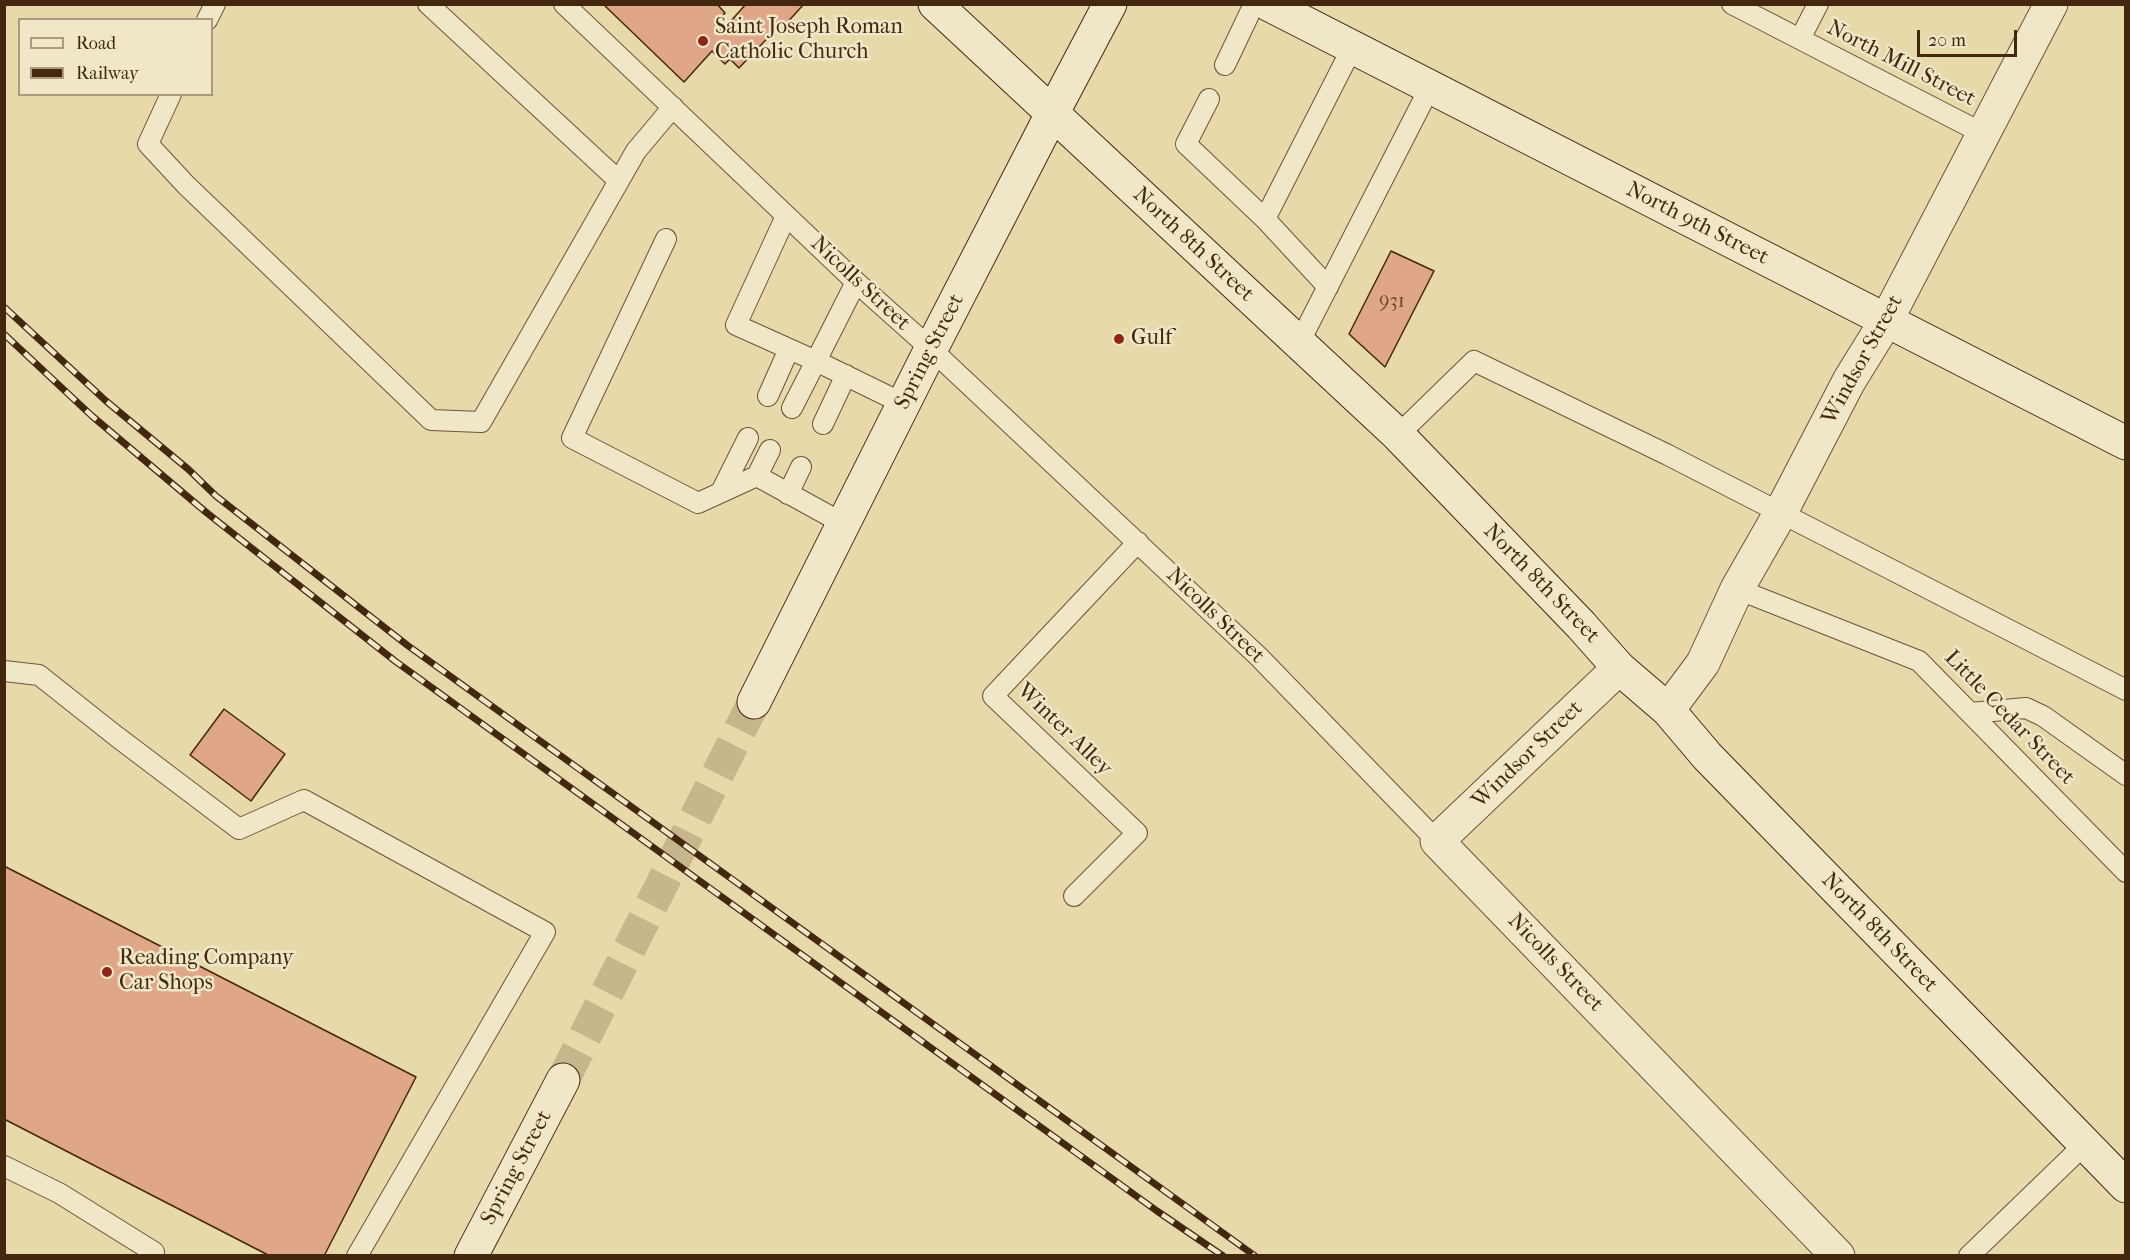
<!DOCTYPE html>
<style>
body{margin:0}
#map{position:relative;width:2130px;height:1260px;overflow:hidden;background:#e8d9ab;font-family:"IM FELL French Canon",serif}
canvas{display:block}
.frame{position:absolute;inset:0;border:6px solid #44270f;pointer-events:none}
.legend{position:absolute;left:18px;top:18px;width:195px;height:78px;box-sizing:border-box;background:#f0e6c8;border:2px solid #ab9a7e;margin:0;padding:8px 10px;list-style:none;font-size:18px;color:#44270f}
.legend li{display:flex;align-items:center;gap:12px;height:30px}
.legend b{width:30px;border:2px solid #ab9a7e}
.scale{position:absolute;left:1917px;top:30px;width:100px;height:27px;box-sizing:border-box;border:3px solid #44270f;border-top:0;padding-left:8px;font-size:18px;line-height:21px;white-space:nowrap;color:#44270f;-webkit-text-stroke:4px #f0e6c8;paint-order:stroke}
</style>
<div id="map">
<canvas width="2130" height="1260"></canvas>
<div class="frame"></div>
<ul class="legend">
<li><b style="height:8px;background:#f0e6c8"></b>Road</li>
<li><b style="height:8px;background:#44270f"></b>Railway</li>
</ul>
<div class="scale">20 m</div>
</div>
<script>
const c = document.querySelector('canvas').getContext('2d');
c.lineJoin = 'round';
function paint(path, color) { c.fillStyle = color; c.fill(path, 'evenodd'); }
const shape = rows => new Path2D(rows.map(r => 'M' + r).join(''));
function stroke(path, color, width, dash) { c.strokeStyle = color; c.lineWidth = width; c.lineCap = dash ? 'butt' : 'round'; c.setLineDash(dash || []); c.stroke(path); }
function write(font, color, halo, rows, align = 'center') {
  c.font = font + ' "IM FELL French Canon",serif'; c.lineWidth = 5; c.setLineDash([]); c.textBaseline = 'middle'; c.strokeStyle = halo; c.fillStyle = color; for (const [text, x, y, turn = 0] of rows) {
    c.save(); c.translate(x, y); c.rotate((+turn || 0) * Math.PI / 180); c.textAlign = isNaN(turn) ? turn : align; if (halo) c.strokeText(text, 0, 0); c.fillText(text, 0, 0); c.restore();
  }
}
const building = shape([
 [603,4,717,4,725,13,715,24,722,31,746,4,804,4,784,26,781,24,739,68,730,59,725,64,712,51,684,82,603,4],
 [1391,251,1434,271,1385,367,1349,334,1391,251],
 [224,709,285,754,251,801,190,755,224,709],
 [4,866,416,1077,324,1256,270,1256,4,1119,4,866]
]);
paint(building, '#dfa787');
stroke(building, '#44270f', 1.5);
stroke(shape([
 [563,1080,754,702]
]), '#c7b58c', 33, [33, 16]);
const service = shape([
 [428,4,619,181],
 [564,4,856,282,931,349,1259,657,1437,841],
 [1732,4,1984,134],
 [207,20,215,4],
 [1800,39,1818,4],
 [1225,65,1254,4],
 [171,94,148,144,186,185,431,420,481,422,636,151,673,107],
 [1209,99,1186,144,1265,219],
 [786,216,736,325,816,361,856,282],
 [666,239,572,438,698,503,757,476],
 [1328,287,1265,219,1352,48],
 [1299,343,1430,87],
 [768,396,789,349],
 [792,408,816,361,904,404],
 [823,424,846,375],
 [1398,435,1474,361,1668,455,2126,690],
 [770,450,757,476,844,524],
 [721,492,748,438],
 [788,494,801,467],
 [1737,589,1919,661,2126,872],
 [4,671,39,675,116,736,239,829,304,800,545,932,357,1256],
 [1970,713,2026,708,2043,716,2126,775],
 [1074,896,1137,833,993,696,1138,542],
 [4,1166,59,1193,154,1252,152,1256],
 [1969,1256,2085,1144]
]);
const minor = shape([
 [1619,668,1437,841,1838,1256],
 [1668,710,1703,663,1737,589,1781,512,1849,381,1886,321,2051,4]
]);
const secondary = shape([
 [935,4,1398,435,1581,625,1619,668,1668,710,1707,756,2126,1186],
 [1268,4,2126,443],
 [754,702,931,349,1052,114,1110,4],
 [471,1256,563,1080]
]);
stroke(service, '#6d5436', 22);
stroke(minor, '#6d5436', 35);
stroke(secondary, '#44270f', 35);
stroke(service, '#f0e6c8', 20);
stroke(minor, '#f0e6c8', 33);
stroke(secondary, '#f0e6c8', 33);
const rail = shape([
 [4,307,106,401,188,469,216,496,407,645,1255,1256],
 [4,334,92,416,207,513,395,661,1157,1211,1223,1256]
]);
stroke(rail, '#44270f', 7);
stroke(rail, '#f0e6c8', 4.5, [14]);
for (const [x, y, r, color] of [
 [703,41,6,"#8f2418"],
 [1119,339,6,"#8f2418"],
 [107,972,6,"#8f2418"]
]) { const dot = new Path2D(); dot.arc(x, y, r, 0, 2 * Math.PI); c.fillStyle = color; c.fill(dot); stroke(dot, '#f0e6c8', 2); }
write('20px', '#6b472d', null, [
 ["931",1392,302]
]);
write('22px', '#44270f', '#f0e6c8', [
 ["Saint Joseph Roman",715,28],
 ["Catholic Church",715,53],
 ["Gulf",1131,339],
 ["Reading Company",119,959],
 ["Car Shops",119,984]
], 'left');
write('22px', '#44270f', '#f0e6c8', [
 ["North Mill Street",1901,64,27],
 ["North 9th Street",1697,224,27],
 ["North 8th Street",1193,245,43],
 ["Nicolls Street",860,284,43],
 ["Spring Street",930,352,-63],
 ["Windsor Street",1863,360,-61],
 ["North 8th Street",1541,584,46],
 ["Nicolls Street",1215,616,44],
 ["Little Cedar Street",2009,718,46],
 ["Winter Alley",1064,730,44],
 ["Windsor Street",1528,755,-44],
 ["North 8th Street",1879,933,46],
 ["Nicolls Street",1555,963,46],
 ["Spring Street",517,1168,-62]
]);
</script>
